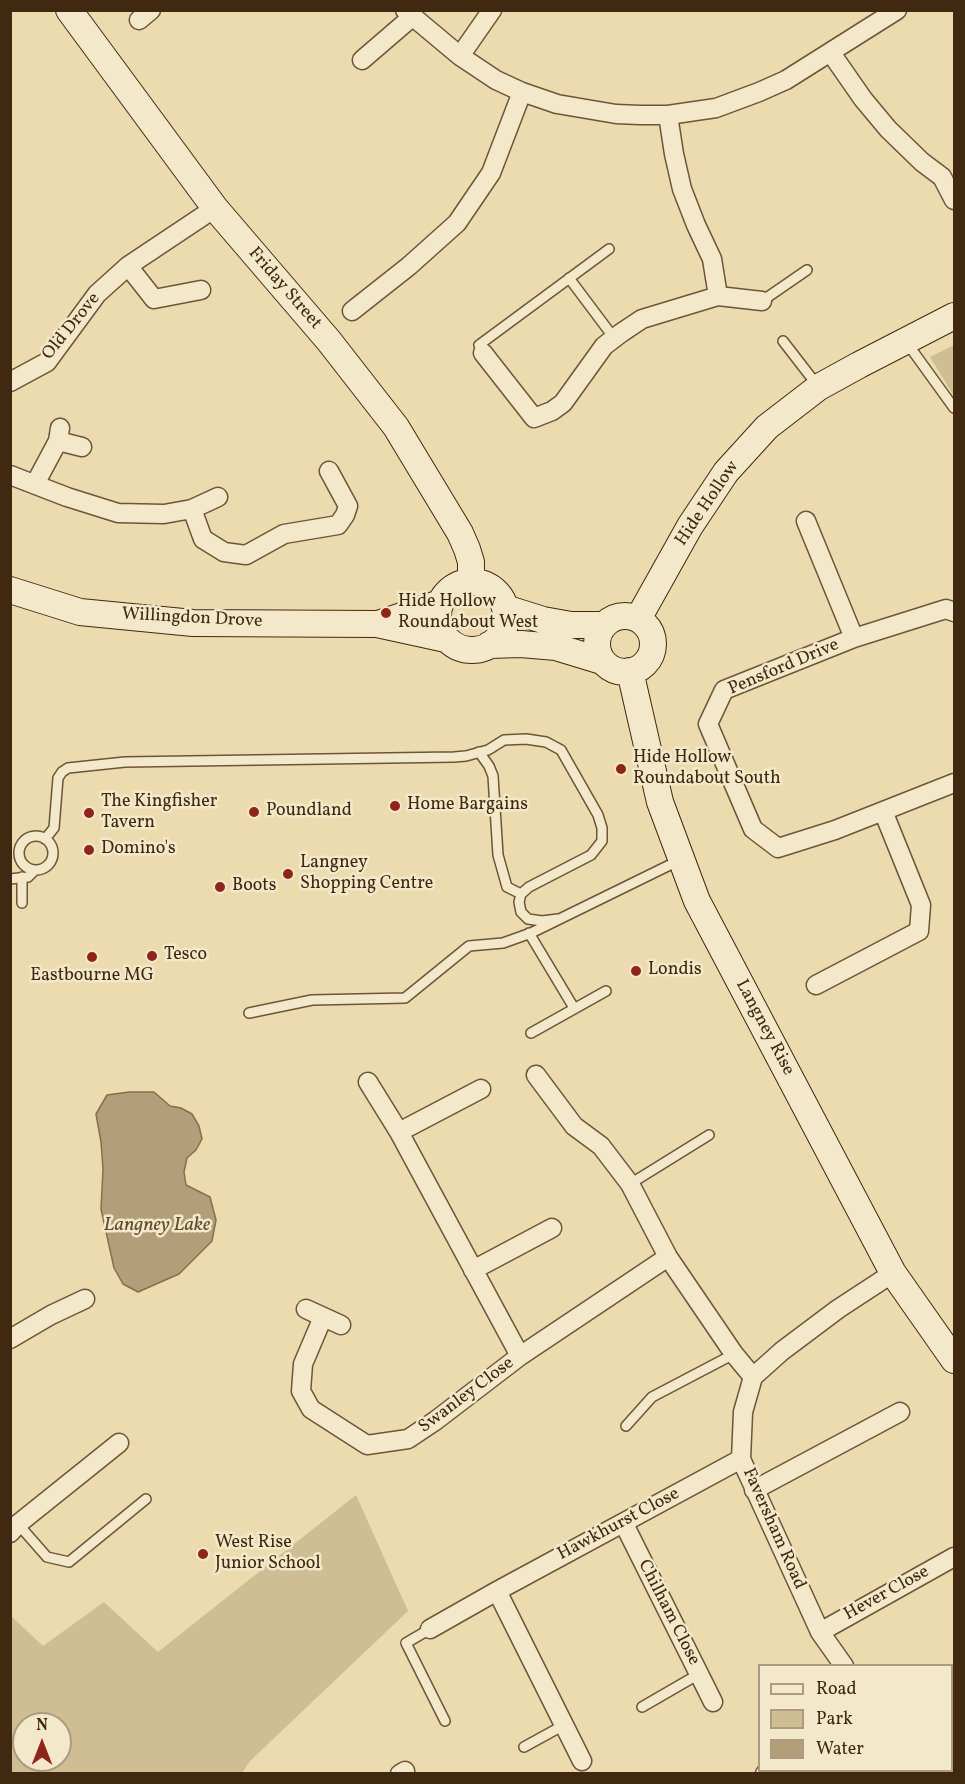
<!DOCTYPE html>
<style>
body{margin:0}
#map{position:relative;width:965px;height:1784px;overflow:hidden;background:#ecdbae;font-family:Vollkorn,serif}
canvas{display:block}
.frame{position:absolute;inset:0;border:12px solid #412810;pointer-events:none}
.legend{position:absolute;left:758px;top:1664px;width:195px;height:108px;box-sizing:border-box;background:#f3e8ca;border:2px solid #ac9b80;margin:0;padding:8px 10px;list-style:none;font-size:18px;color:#412810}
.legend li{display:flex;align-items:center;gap:12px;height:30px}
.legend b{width:30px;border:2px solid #ac9b80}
.north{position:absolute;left:12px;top:1712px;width:60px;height:60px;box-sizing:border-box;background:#f3e8ca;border:2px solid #ac9b80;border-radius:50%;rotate:0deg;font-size:16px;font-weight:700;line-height:24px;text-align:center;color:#412810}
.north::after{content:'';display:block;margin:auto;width:21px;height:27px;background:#8f2418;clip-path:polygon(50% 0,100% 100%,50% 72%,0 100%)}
</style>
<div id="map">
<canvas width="965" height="1784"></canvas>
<div class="frame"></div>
<ul class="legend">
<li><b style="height:8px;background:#f3e8ca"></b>Road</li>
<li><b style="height:16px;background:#cfbd93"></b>Park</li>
<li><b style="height:16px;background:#b29e78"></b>Water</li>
</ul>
<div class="north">N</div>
</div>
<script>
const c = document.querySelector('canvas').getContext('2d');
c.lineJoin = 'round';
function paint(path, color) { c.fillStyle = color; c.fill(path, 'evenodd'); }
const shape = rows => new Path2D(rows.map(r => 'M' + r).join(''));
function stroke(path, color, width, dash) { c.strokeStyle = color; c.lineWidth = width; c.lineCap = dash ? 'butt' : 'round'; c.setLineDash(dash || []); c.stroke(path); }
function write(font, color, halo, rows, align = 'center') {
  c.font = font + ' Vollkorn,serif'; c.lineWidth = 5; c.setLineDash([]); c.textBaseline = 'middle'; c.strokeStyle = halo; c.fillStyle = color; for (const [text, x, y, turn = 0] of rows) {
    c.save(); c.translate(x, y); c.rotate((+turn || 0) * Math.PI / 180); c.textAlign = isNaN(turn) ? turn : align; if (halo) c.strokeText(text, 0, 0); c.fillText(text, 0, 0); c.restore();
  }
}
paint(shape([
 [954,345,954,396,930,357],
 [356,1495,408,1611,250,1761,242,1773,11,1773,11,1616,43,1646,104,1602,158,1652],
 [24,1724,60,1724,60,1760,24,1760]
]), '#cfbd93');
const water = shape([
 [129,1092,154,1092,170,1106,181,1108,192,1114,199,1126,202,1139,196,1150,187,1158,184,1172,186,1185,210,1197,216,1220,212,1241,179,1274,138,1292,123,1284,114,1268,101,1209,103,1169,101,1142,96,1114,107,1095,129,1092]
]);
paint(water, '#b29e78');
stroke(water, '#856f4e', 1.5);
const service = shape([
 [569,278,614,338],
 [762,301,807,270],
 [783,341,817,385],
 [907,343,954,408],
 [483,353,479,345,609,249],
 [479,752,489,766,493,776,498,855,507,887,521,894],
 '19 853a17 17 0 1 1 34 0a17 17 0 1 1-34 0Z',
 [45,839,54,828,58,778,62,772,68,768,125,762,454,757,466,756,488,750,504,740,526,739,546,742,561,750,598,815,602,828,602,841,591,855,529,887,521,894,519,902,521,912,528,919,542,921,558,919],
 [10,879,28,877,35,870],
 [22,903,22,877],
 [529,933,574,1008],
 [249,1013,312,1000,405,998,469,946,503,943,531,933,680,860],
 [531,1033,606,991],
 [630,1184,709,1135],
 [626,1426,652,1397,734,1354],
 [18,1524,47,1557,69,1562,146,1499],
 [430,1629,406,1643,445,1721],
 [642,1707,699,1674],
 [524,1747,564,1725]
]);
const minor = shape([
 [405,10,460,56,496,80,522,92,557,104,616,114,640,115,668,115,716,108,759,92,786,80,897,10],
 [139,20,151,10],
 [831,53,863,99,888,129,922,162,942,177,954,200],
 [460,56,492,10],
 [362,60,412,17],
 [668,115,674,154,682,189,696,225,712,259,718,296],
 [128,266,154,299,201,290],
 [352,311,409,266,457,223,491,173,522,92],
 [483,353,534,418,552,411,563,403,604,346,621,333,642,319,718,296,762,301],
 [10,382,47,362,97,294,128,266,215,208],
 [58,441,82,447],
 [10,475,67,497,118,513,164,514,192,509,218,497],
 [35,484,58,441,60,428],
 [192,509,203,539,224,552,246,555,284,534,338,525,345,515,348,506,329,471],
 [806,521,854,638],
 [954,612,946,609,854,638,724,690,708,724,753,829,778,848,835,830,954,783],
 [816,985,919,931,921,905,883,811],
 [536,1075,574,1126,601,1146,630,1184,668,1257,734,1354,753,1377],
 [368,1082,399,1132,520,1356],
 [399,1132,481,1089],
 [473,1270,552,1228],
 [306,1309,341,1325],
 [323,1317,303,1364,301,1391,311,1409,367,1445,408,1439,435,1421,520,1356,668,1257],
 [10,1339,51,1315,85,1299],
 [754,1490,900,1412],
 [624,1524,713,1702],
 [10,1533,18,1524,119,1443],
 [497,1591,582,1761],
 [430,1629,497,1591,741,1459],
 [820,1632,954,1557],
 [844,1666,820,1632,741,1459,743,1412,753,1377,782,1351,838,1309,893,1273],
 [952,1735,954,1733],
 [927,1770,929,1774],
 [400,1774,405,1771],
 [765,1774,768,1770]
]);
const secondary = shape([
 [69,10,215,208,329,341,396,427,460,533,467,549,471,562,471,582],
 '438 616a34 34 0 1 1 68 0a34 34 0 1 1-68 0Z',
 [10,590,80,612,193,623,377,624,446,639],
 [505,608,543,620,571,625,603,625],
 '597 644a28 28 0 1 1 56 0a28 28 0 1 1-56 0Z',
 [638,619,690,526,726,472,767,427,819,387,859,365,954,316],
 [378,624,440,603],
 [489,645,521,644,556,647,602,661],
 [630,671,660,802,697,901,893,1273,954,1360]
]);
stroke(service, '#6c5538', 12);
stroke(minor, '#6c5538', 21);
stroke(secondary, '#412810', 28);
stroke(service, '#f3e8ca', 9);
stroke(minor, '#f3e8ca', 18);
stroke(secondary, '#f3e8ca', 26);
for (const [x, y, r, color] of [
 [386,613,6,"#8f2418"],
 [621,769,6,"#8f2418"],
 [395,806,6,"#8f2418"],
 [254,812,6,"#8f2418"],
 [89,813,6,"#8f2418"],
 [89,850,6,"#8f2418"],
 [288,874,6,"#8f2418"],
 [220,887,6,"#8f2418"],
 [152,956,6,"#8f2418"],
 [92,957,6,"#8f2418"],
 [636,971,6,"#8f2418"],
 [203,1554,6,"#8f2418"]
]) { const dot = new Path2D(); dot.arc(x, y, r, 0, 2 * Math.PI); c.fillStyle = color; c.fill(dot); stroke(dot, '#f3e8ca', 2); }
write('18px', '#412810', '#f3e8ca', [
 ["Friday Street",284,289,49],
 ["Old Drove",72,327,-51],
 ["Hide Hollow",708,504,-56],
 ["Willingdon Drove",192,619,3],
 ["Pensford Drive",784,668,-23],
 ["Langney Rise",764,1028,62],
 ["Swanley Close",467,1396,-37],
 ["Hawkhurst Close",619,1525,-28],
 ["Faversham Road",773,1529,66],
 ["Hever Close",887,1594,-29],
 ["Chilham Close",668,1613,63]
]);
write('18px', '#412810', '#f3e8ca', [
 ["Hide Hollow",398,603],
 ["Roundabout West",398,624],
 ["Hide Hollow",633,759],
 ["Roundabout South",633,780],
 ["The Kingfisher",101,803],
 ["Tavern",101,824],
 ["Home Bargains",407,806],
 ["Poundland",266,812],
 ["Domino's",101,850],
 ["Langney",300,864],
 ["Shopping Centre",300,885],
 ["Boots",232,887],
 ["Tesco",164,956],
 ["Londis",648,971],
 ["Eastbourne MG",92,977,"center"],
 ["West Rise",215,1544],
 ["Junior School",215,1565]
], 'left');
write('italic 20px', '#634b2f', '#f3e8ca', [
 ["Langney Lake",157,1226]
]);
</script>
